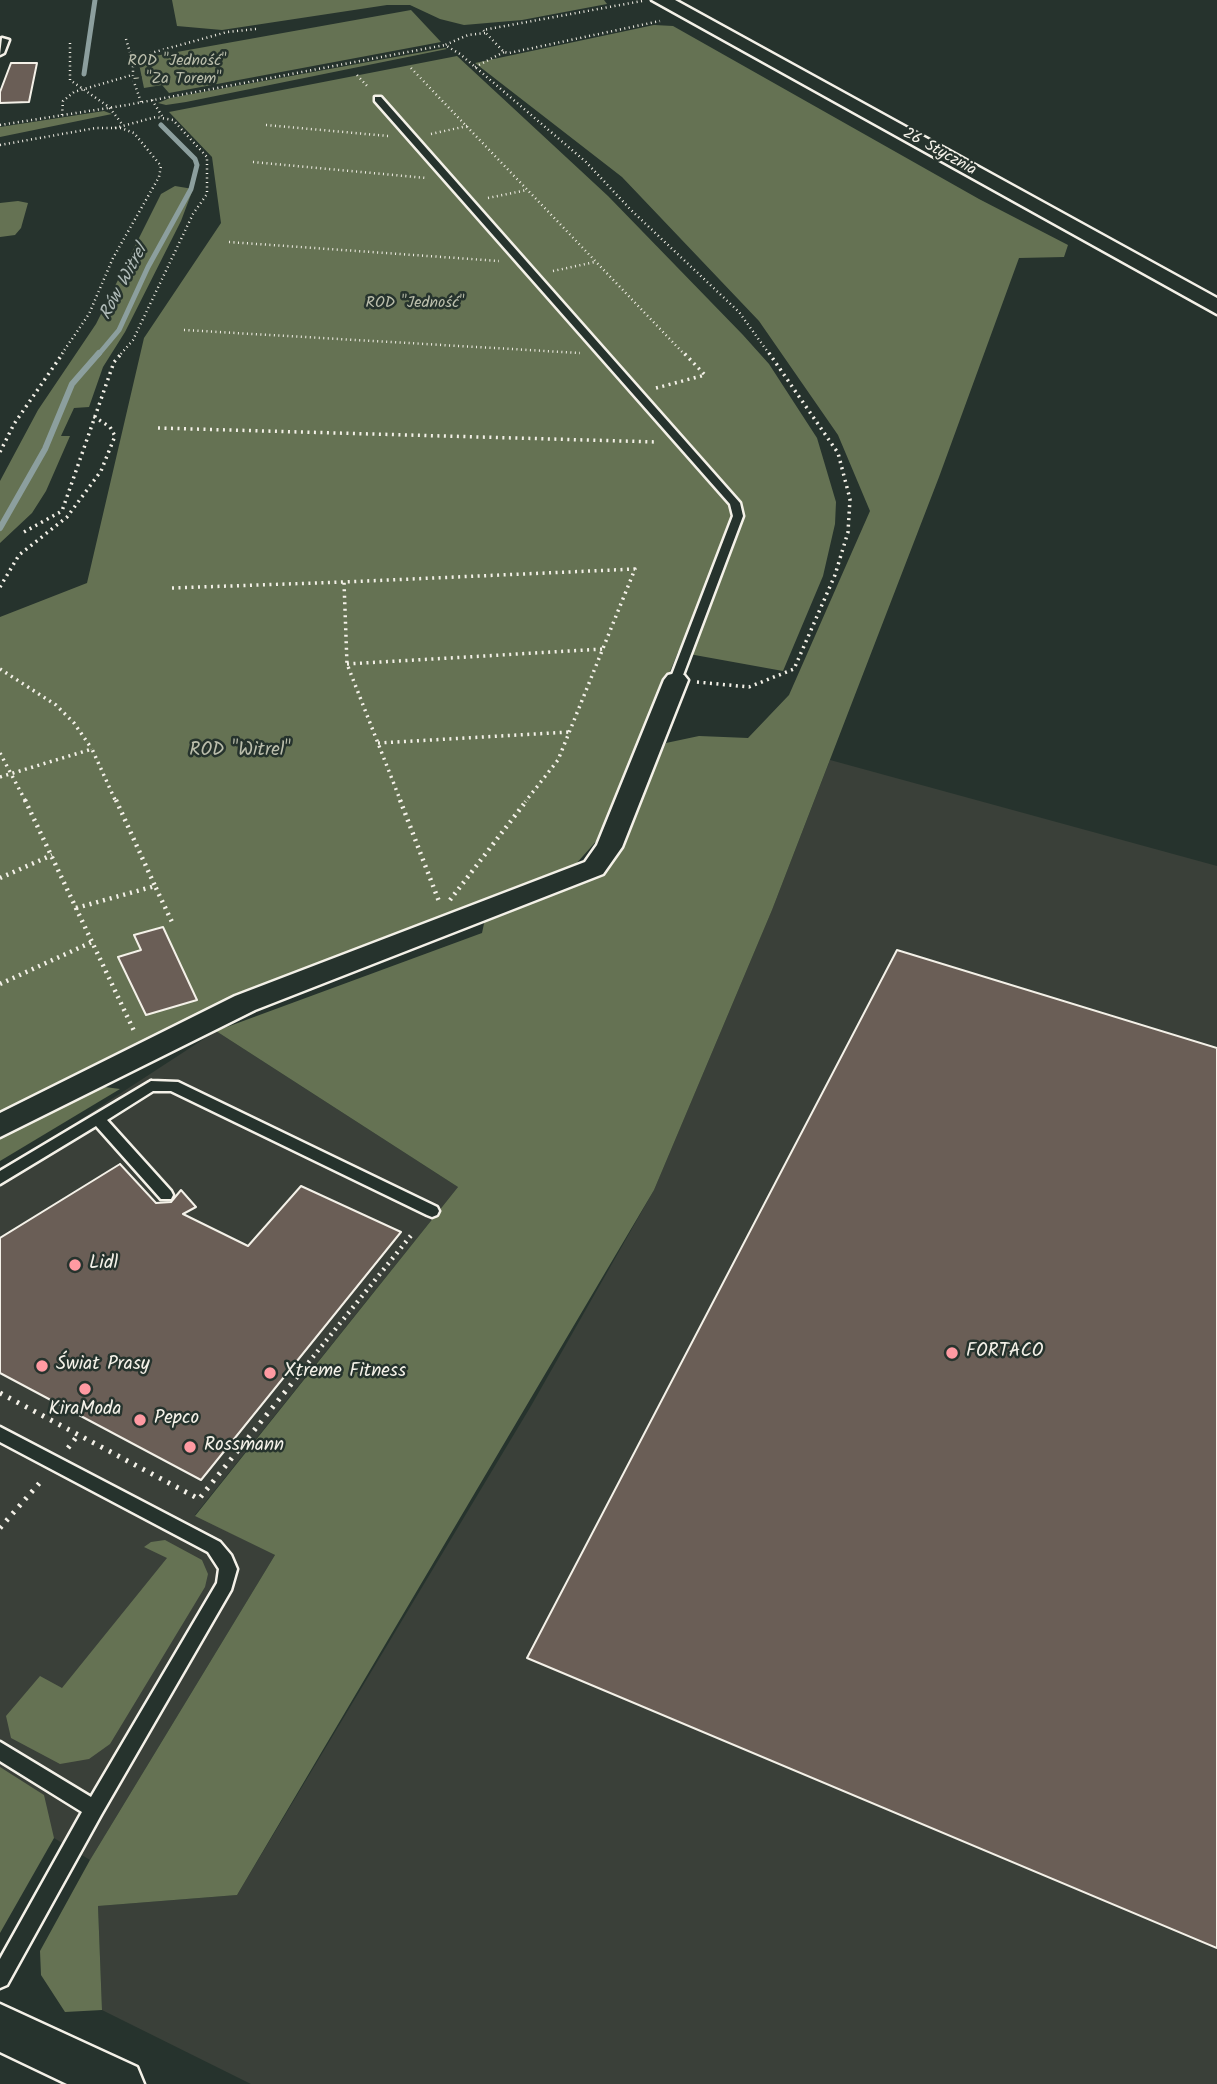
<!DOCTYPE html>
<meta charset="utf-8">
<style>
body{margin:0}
canvas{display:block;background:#26332d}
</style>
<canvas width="1217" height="2084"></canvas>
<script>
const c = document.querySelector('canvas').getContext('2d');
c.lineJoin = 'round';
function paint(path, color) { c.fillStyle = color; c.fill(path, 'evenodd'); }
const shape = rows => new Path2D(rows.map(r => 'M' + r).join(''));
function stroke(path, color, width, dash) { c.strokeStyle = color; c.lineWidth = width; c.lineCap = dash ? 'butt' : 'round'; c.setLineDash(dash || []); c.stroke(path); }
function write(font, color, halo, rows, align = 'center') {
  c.font = font + ' Kalam,sans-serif'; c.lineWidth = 5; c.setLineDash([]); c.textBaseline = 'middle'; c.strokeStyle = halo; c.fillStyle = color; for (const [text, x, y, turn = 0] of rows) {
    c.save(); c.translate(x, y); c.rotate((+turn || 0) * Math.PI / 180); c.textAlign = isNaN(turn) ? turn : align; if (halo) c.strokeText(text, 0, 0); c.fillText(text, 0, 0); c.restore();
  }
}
paint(shape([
 [830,760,1217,866,1217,2084,251,2084,102,2010,98,1906,237,1895,531,1406,654,1190,772,910],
 [216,1031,458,1187,195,1515,275,1555,90,1860,0,1805,0,1172]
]), '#3a4039');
paint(shape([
 [172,0,604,0,607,4,522,20,464,25,440,19,410,5,387,5,222,30,177,26],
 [411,10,441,42,169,93,162,85,144,88,138,59],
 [654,25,673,26,979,199,1068,245,1064,257,1019,258,939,477,772,910,654,1190,237,1895,98,1906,102,2010,65,2012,41,1975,40,1951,90,1860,275,1555,195,1516,458,1187,216,1031,482,933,485,919,606,871,666,743,699,736,748,738,789,695,870,511,838,435,759,321,622,177,475,63],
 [445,48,447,49,186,102,166,105,158,103,170,98],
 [457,56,608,196,743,335,769,364,817,438,836,502,835,524,823,576,783,671,678,652,615,805,599,838,567,874,0,1121,0,617,87,583,144,338,221,223,212,157,169,112],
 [104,111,112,114,0,137,0,127],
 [175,186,193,189,181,221,125,332,103,367,89,407,74,408,61,436,70,436,46,491,32,513,0,543,0,481,38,410,96,324,161,194],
 [18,201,28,203,21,228,15,235,0,237,0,203],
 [97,1086,120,1089,0,1161,0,1135],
 [165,1540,202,1560,208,1574,205,1587,110,1744,89,1759,60,1764,11,1738,6,1716,40,1676,62,1688,167,1558,144,1547,151,1542],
 [0,1767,44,1795,54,1838,0,1933]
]), '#657253');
stroke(shape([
 [84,74,95,0],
 [98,355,119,330,148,267,191,189,197,165,195,159,161,125]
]), '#8c9f9e', 5);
stroke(shape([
 [0,528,45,449,72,384,99,353]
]), '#8c9f9e', 6);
const building = shape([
 [11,63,37,63,29,102,0,103,0,92,11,63],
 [163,927,197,1000,146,1015,118,957,141,950,134,935,163,927],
 [897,950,1217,1048,1217,1948,527,1658,897,950],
 [120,1164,156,1203,171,1202,181,1190,196,1207,183,1214,248,1246,301,1186,401,1232,201,1480,0,1373,0,1238,120,1164]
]);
paint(building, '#6a5e56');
stroke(building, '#f4f1e8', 2);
const service = shape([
 [2,38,9,40,4,53,0,55,2,38],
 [375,97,381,97,740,503,743,516,680,683,672,683,670,680,733,516,730,504,375,101,375,97],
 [151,1081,178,1082,437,1207,439,1211,437,1215,432,1217,427,1215,171,1091,153,1091,107,1120,171,1191,173,1195,171,1199,161,1199,96,1126,0,1184,0,1171,151,1081],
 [0,1427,220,1542,231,1555,237,1569,231,1590,101,1815,7,1985,0,1988,0,1959,82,1812,0,1761,0,1742,91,1797,217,1583,219,1569,208,1552,0,1442,0,1427]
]);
const minor = shape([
 [676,673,684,675,688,680,622,847,603,874,255,1010,0,1137,0,1113,235,996,585,862,597,845,664,680,668,675,676,673]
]);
const tertiary = shape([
 [652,0,675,0,1217,298,1217,314,652,0],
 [0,2004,137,2067,144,2084,67,2084,0,2052,0,2004]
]);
stroke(service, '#f4f1e8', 5);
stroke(minor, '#f4f1e8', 5);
stroke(tertiary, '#f4f1e8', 5);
stroke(shape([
 [642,1,483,30,504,52,509,53,660,21],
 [485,33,468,35,445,45,460,54,586,162,631,210,739,312,770,355],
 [126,39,132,59],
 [70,43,70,80,109,107,122,124],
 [475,67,504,52],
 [411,68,685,355],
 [357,75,368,87],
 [152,100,162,116],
 [141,102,133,79,133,58,227,32,256,29],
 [62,115,63,101,74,92,132,75],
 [0,125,127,105,445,45],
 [266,125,388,136],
 [115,128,156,117,173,120,207,157,207,194,193,214,133,340,120,355],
 [431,134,467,126],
 [0,145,96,128,121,128,134,133,161,166,159,177,113,258,89,314,61,355],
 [253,162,426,178],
 [488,198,527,190],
 [229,242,499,261],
 [553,271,595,262],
 [184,330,580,353]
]), '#f4f1e8', 2.5, [1, 3.5]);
stroke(shape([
 [656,388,705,375,684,353],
 [158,428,658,442],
 [0,452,14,424,63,353],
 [24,532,62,511,114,362,122,353],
 [0,587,19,555,67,517,101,471,115,436,110,427,93,416],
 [172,588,344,582],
 [347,664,603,649],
 [0,669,56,705,74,723,92,749],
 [697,682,749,687,794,669,835,575,848,532,850,499,838,453,769,353],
 [378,743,569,732],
 [0,753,26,802],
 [0,777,92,749,116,802],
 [401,802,347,664,344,582,635,569,558,760,525,802]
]), '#f4f1e8', 3.5, [2, 4.5]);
stroke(shape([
 [25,800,135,1033],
 [116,800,155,886],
 [400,800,440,904],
 [0,878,52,855],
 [450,900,527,800],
 [76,908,155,886,172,922],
 [0,984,92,942],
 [304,1368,413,1233]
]), '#f4f1e8', 4.5, [2, 5]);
stroke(shape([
 [0,1393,199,1499,305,1367],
 [68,1448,79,1434],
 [0,1528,43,1479]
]), '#f4f1e8', 5, [2.5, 7]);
paint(service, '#26332d');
paint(minor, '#26332d');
paint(tertiary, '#26332d');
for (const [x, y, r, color] of [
 [75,1265,7,"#ff9aa2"],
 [952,1353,7,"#ff9aa2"],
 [42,1366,7,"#ff9aa2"],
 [270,1373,7,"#ff9aa2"],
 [85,1389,7,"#ff9aa2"],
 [140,1420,7,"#ff9aa2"],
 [190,1447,7,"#ff9aa2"]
]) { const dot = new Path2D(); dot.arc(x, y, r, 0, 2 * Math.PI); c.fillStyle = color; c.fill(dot); stroke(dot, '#26332d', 2.5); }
write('16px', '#bbbeac', '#26332d', [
 ["ROD \"Jedność\"",177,62],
 ["- \"Za Torem\"",177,80],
 ["ROD \"Jedność\"",415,304]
]);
write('16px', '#f4f1e8', '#26332d', [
 ["26 Stycznia",939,153,29]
]);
write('italic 18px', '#afbab7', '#26332d', [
 ["Rów Witrel",125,283,-62]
]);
write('19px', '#bbbeac', '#26332d', [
 ["ROD \"Witrel\"",240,752]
]);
write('19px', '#f4f1e8', '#26332d', [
 ["Lidl",89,1265],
 ["FORTACO",966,1353],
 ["Świat Prasy",56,1366],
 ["Xtreme Fitness",284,1373],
 ["KiraModa",85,1411,"center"],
 ["Pepco",154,1420],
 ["Rossmann",204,1447]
], 'left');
</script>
